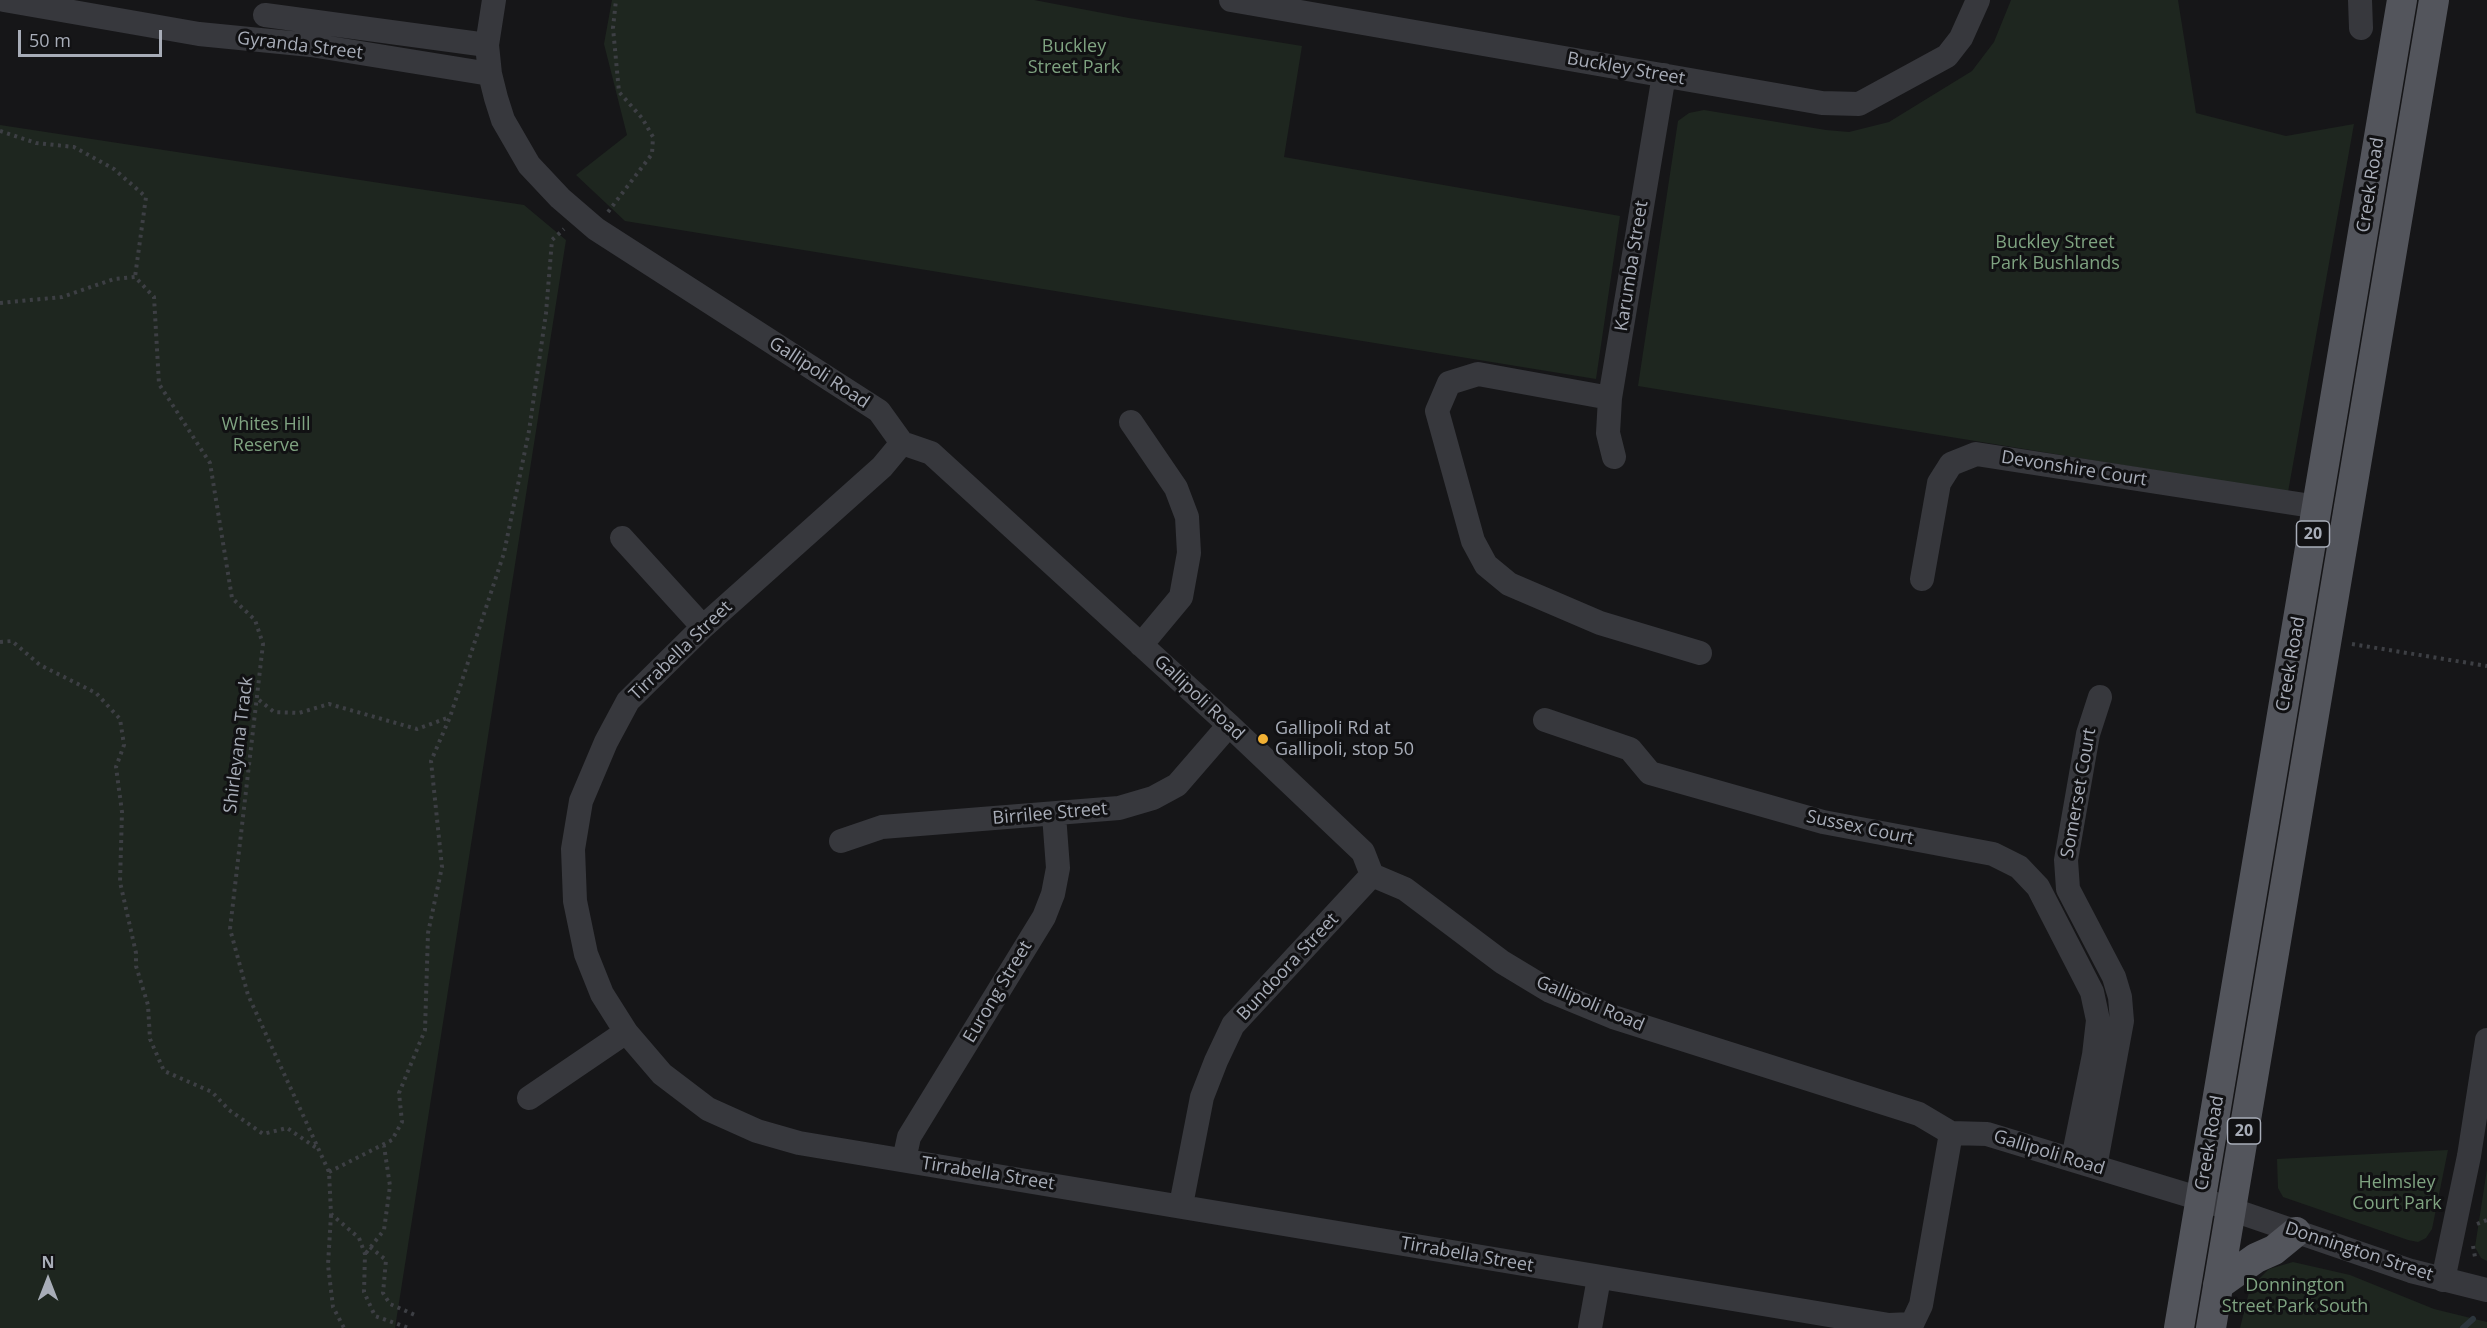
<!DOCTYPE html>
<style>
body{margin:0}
#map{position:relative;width:2487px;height:1328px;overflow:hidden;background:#161618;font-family:"Open Sans",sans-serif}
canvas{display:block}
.north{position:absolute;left:18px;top:1250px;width:60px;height:60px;-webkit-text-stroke:4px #111113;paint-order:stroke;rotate:0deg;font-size:16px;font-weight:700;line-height:24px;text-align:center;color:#a8adb8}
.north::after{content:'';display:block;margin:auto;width:21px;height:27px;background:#a8adb8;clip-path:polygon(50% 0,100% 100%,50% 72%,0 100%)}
.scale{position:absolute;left:18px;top:30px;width:144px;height:27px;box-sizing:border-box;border:3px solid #a8adb8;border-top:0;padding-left:8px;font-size:18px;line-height:21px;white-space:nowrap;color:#a8adb8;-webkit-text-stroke:4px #111113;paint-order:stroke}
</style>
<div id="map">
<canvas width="2487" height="1328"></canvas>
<div class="north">N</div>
<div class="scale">50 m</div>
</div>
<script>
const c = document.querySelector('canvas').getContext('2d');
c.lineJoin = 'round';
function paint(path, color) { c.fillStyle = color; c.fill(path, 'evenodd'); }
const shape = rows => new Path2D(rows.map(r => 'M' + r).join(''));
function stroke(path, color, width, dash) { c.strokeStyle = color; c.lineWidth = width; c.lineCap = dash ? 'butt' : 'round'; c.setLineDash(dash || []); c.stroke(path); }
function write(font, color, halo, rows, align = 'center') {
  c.font = font + ' "Open Sans",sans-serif'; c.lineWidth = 6; c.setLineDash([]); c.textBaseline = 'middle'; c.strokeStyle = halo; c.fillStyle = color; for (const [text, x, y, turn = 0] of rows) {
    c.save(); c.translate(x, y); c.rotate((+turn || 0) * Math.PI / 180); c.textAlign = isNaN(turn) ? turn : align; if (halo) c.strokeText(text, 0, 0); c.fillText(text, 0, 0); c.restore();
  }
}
paint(shape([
 [612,0,1034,0,1129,18,1302,46,1284,157,1620,216,1596,379,625,221,576,175,627,135,604,44],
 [2011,0,2178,0,2196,113,2286,136,2354,124,2288,492,1638,386,1678,121,1689,113,1704,110,1826,130,1849,132,1889,122,1972,71,1994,42],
 [0,125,524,205,566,240,395,1328,0,1328],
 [2448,1150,2432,1229,2426,1238,2418,1242,2408,1240,2283,1197,2278,1188,2277,1159],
 [2487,1169,2487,1261,2481,1258,2475,1247],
 [2293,1262,2350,1275,2434,1309,2487,1322,2487,1328,2240,1328,2250,1288,2269,1269]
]), '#1e261f');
stroke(shape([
 [2463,1328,2473,1319]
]), '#2c353c', 6);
stroke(shape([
 [0,131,36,143,74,147,114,169,146,197,135,277],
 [608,212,652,154,653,137,642,118,619,92,613,28,616,0],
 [0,303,62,297,114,279,135,277,154,297,159,384,210,463,232,598,255,620,263,644,230,929,248,995,329,1172,331,1214,359,1238,365,1254,364,1292,375,1316,409,1328],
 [0,642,12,641,40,665,96,693,120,719,124,745,116,767,122,812,120,882,136,953,136,966,148,1005,150,1039,164,1071,212,1092,229,1110,263,1134,287,1128,318,1149],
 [2352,644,2487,666],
 [259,700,274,712,299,713,329,704,417,729,450,717],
 [329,1172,392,1140,402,1122,399,1093,425,1030,428,933,442,867,431,761,450,717,504,553,529,431,546,313,552,240,564,229],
 [331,1215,328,1265,333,1307,344,1328],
 [2477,1224,2487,1220],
 [2473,1246,2475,1257],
 [370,1247,386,1260,383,1293,390,1304,415,1315],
 [366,1253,384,1230,390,1186,384,1146]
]), '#3d3f44', 4, [3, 4.5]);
stroke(shape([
 [4,0,199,34,311,45,490,74],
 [494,0,487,45,490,74,496,98,503,120,529,165,560,198,596,229,879,411,902,443,931,453,1229,725,1363,852,1372,875,1405,889,1502,962,1550,991,1613,1017,1919,1114,1951,1133,1987,1134,2201,1199,2411,1271,2487,1290],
 [1231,0,1822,103,1859,104,1947,56,1961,38,1978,0],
 [2360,0,2361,28],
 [265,15,487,45],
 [1610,398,1478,374,1449,383,1437,411,1473,541,1486,565,1509,584,1600,623,1700,653],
 [1131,422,1176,488,1187,517,1189,553,1181,597,1141,645],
 [902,443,882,467,703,627,628,701,606,742,581,801,573,849,575,901,586,954,602,994,626,1032,662,1074,708,1109,757,1131,799,1143,1889,1325,1912,1324,1921,1305,1951,1133],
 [1614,457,1608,433,1610,398,1664,75],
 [622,538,703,627],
 [1922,579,1939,483,1951,464,1976,454,2318,507],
 [1545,720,1630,749,1650,773,1823,822,1993,854,2019,867,2038,887,2092,992,2098,1020,2094,1055,2073,1159],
 [841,841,882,827,1119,808,1153,798,1177,785,1229,725],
 [529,1098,626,1032],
 [904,1160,909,1137,1044,917,1053,894,1058,868,1054,815],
 [2095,1167,2122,1021,2120,997,2114,977,2068,889,2066,860,2088,734,2100,697],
 [1181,1205,1202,1097,1216,1061,1233,1025,1372,875],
 [2443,1280,2469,1156,2487,1040],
 [1590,1328,1599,1278]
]), '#37383d', 24);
stroke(shape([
 [2218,1285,2256,1258,2274,1250,2296,1232],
 [2179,1328,2402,0],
 [2211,1328,2434,0]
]), '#53555c', 30);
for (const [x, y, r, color] of [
 [1263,739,6,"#f2b134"]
]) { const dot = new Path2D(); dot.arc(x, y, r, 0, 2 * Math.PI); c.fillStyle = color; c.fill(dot); stroke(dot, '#111113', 2); }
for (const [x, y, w] of [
 [2313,534,33],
 [2244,1131,33]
]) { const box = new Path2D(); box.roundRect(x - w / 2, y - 13, w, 26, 4.5); c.fillStyle = '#111113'; c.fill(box); stroke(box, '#a8adb8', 1.5); }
write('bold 16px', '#a8adb8', null, [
 ["20",2313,534],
 ["20",2244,1131]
]);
write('18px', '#a8adb8', '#111113', [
 ["Gyranda Street",300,46,7],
 ["Buckley Street",1626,69,10],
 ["Creek Road",2371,185,-81],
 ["Karumba Street",1632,266,-81],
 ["Gallipoli Road",819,373,33],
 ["Devonshire Court",2074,469,9],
 ["Tirrabella Street",681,651,-44],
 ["Creek Road",2291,664,-80],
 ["Gallipoli Road",1199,698,43],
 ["Shirleyana Track",239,745,-83],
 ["Somerset Court",2079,793,-80],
 ["Birrilee Street",1050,814,-5],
 ["Sussex Court",1860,828,12],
 ["Bundoora Street",1288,967,-47],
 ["Eurong Street",998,992,-59],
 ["Gallipoli Road",1590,1004,23],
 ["Creek Road",2210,1143,-80],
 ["Gallipoli Road",2049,1153,17],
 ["Tirrabella Street",988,1174,9],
 ["Donnington Street",2359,1252,18],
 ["Tirrabella Street",1467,1255,10]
]);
write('18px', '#7fa381', '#111113', [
 ["Buckley",1074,47],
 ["Street Park",1074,68],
 ["Buckley Street",2055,243],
 ["Park Bushlands",2055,264],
 ["Whites Hill",266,425],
 ["Reserve",266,446],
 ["Helmsley",2397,1183],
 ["Court Park",2397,1204],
 ["Donnington",2295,1286],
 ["Street Park South",2295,1307]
]);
write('18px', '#a8adb8', '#111113', [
 ["Gallipoli Rd at",1275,729],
 ["Gallipoli, stop 50",1275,750]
], 'left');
</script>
